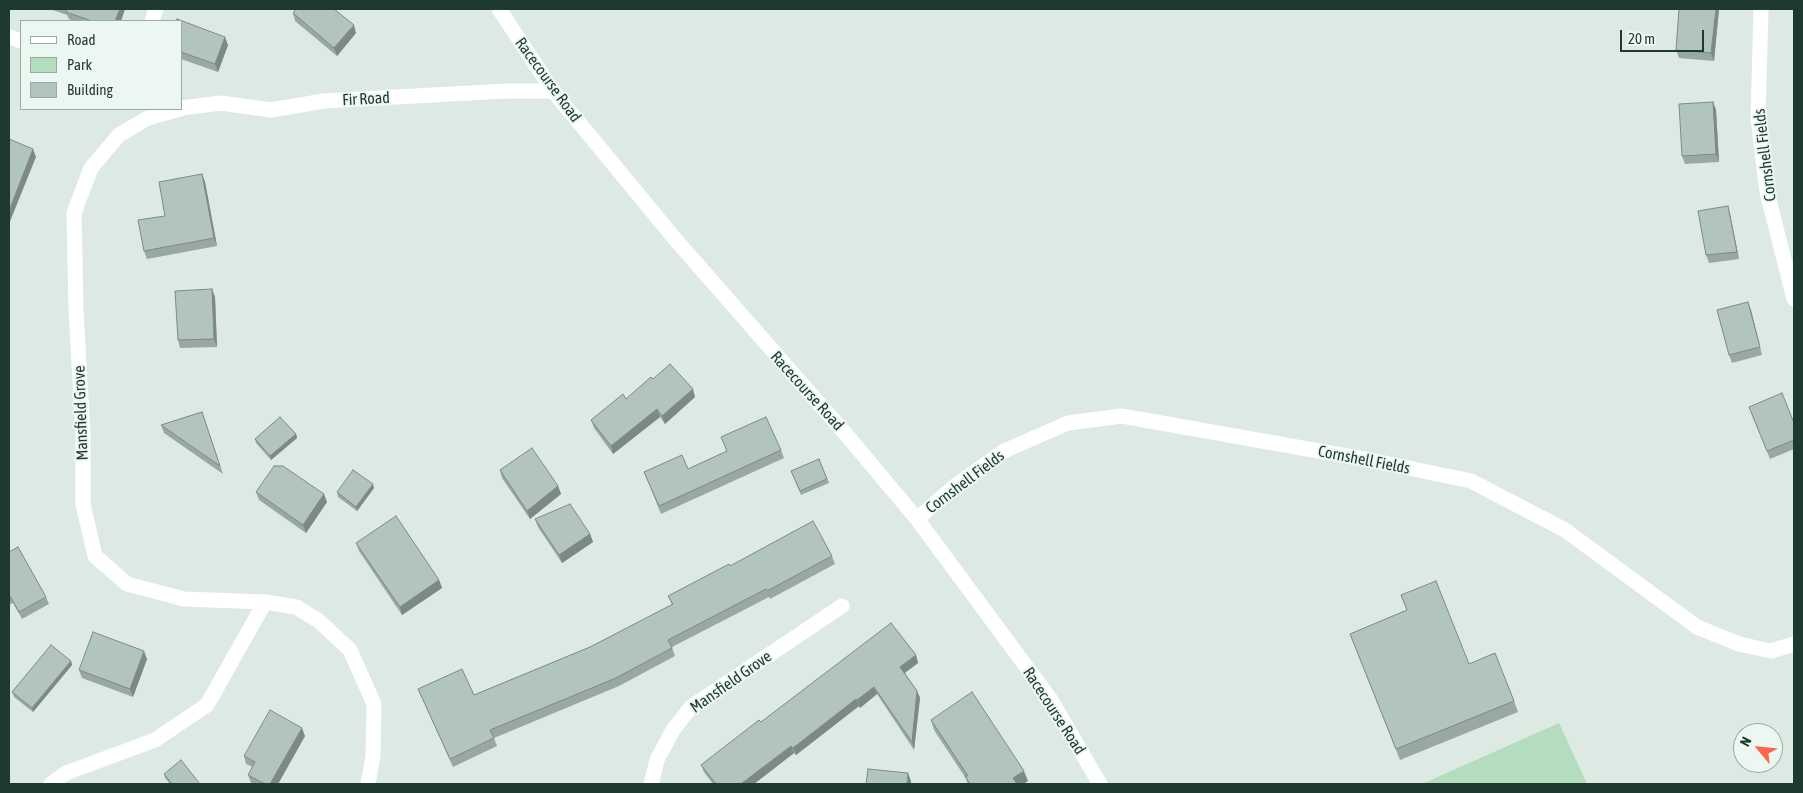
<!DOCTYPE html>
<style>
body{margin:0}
#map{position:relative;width:1803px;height:793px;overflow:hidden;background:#ddeae3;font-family:"Asap Condensed",sans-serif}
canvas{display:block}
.frame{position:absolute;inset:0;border:10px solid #1e3a30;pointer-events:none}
.legend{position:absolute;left:20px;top:20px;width:162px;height:90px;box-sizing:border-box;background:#edf7f1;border:1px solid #9aaba4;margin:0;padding:6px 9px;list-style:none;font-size:15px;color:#1e3a30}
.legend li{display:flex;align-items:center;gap:10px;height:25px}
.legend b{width:25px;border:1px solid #9aaba4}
.north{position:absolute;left:1733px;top:723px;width:50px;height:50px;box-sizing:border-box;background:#edf7f1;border:1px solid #9aaba4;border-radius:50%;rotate:298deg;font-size:14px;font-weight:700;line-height:20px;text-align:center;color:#1e3a30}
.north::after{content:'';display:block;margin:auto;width:18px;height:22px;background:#fc6749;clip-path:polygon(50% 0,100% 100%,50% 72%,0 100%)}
.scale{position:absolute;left:1620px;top:30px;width:84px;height:22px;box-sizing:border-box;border:2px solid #1e3a30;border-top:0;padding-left:6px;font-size:15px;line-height:18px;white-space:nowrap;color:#1e3a30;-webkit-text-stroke:4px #edf7f1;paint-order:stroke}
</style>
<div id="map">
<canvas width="1803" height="793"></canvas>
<div class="frame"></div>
<ul class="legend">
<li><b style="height:6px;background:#fff"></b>Road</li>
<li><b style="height:14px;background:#b3ddbc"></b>Park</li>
<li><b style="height:14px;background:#b2c5bc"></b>Building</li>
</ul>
<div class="north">N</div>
<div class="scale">20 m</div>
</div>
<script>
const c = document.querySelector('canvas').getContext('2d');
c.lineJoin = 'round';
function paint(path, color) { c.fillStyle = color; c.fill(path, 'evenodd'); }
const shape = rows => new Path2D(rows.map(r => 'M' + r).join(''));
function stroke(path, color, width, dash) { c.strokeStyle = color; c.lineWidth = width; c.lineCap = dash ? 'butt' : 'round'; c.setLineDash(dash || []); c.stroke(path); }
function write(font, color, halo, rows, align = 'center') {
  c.font = font + ' "Asap Condensed",sans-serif'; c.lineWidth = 4; c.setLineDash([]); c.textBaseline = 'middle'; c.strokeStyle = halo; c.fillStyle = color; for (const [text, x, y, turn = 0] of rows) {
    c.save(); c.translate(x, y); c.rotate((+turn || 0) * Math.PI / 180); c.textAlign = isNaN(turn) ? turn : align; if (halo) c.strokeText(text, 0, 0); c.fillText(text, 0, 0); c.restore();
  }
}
paint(shape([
 [1559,723,1587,784,1422,784]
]), '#b3ddbc');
stroke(shape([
 [499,9,553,91,675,239,850,439,917,519,1051,700,1100,784],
 [1761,9,1758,118,1767,192,1794,299],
 [152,21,156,9],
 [9,37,21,41],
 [181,108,221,103,271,110,324,101,506,91,553,91],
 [180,109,148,118,119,135,91,168,74,213,76,310,83,435,83,504,95,556,127,584,184,599,265,602,296,607,319,621,350,650,374,704,373,756,368,784],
 [917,519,956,485,1004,451,1068,423,1122,416,1375,461,1471,481,1565,530,1697,627,1739,644,1771,651,1794,644],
 [51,784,66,773,155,740,207,705,265,602],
 [651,784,657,760,673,730,691,707,842,606]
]), '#fff', 15);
paint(shape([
 [50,9,125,9,121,21,74,21,69,19,67,15],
 [1719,9,1714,61,1679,58,1676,50],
 [293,13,356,33,337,56,295,21],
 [181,21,228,45,218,72,181,59],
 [1713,102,1716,110,1719,162,1685,164,1682,156],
 [202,174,205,182,217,246,147,259,144,251,165,216],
 [1730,214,1739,259,1709,263,1706,255],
 [212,289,215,297,217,347,180,348,178,340],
 [1751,310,1762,355,1732,363,1729,355],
 [653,379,695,397,665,424,660,417,613,454,594,428,591,420,626,399],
 [202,412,223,474,164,433,161,425],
 [1752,415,1794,423,1794,449,1770,459],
 [296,434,297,438,271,460,256,443,255,439],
 [721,437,781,450,784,458,661,514,644,472,688,469,727,451],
 [819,459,829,483,801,495,791,471],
 [500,470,558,486,561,494,530,519,502,478],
 [374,488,357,511,338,497,337,492],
 [256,492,327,502,306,533,259,500],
 [535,519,590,534,593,542,562,563,538,527],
 [356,543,439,580,442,588,402,615,359,551],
 [9,552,46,597,49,604,22,619,13,603,9,605],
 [832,556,835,564,770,599,769,597,672,647,675,656,619,686,494,738,497,746,453,767,418,689,474,695,590,647,672,605,668,596,730,566],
 [1401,595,1469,664,1514,701,1518,712,1400,760,1350,634,1407,610],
 [916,655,918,663,905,673,917,691,920,698,914,750,877,694,860,708,859,706,796,755,794,753,754,784,713,784,704,772,701,765,761,722],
 [147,659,133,697,82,678,79,670],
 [71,661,72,665,33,712,14,697,12,692],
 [931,720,1028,781,1023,784,968,784,965,777,934,730],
 [305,736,278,784,254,784,251,783,248,775,253,767,246,764,244,756],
 [164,774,200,784,170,784,165,778]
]), '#99a9a2');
paint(shape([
 [120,9,125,9,121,21,115,21],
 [1716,9,1719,9,1714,61,1711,53],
 [354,25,356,33,337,56,334,48],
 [225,37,228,45,218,72,215,64],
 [1713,102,1716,110,1719,162,1716,154],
 [33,149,36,157,9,224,9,211],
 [202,174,205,182,217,246,214,238],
 [1728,206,1730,214,1739,259,1737,252],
 [212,289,215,297,217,347,214,339],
 [1748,302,1751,310,1762,355,1760,347],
 [693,389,695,397,665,424,662,416],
 [657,409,660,417,613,454,611,446],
 [296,434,297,438,271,460,270,456],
 [373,484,374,488,357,511,356,507],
 [558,486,561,494,530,519,527,511],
 [324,494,327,502,306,533,303,525],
 [590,534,593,542,562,563,559,555],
 [439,580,442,588,402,615,400,607],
 [144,651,147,659,133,697,130,689],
 [916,655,918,663,903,674,900,667],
 [71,661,72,665,33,712,32,708],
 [874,687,877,694,860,708,857,700],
 [917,691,920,698,914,750,912,742],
 [856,699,859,706,796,755,793,748],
 [302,728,305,736,278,784,270,784],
 [791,746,794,753,754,784,741,784],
 [1024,771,1028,781,1023,784,1015,784,1013,778],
 [908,773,911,781,911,784,907,784]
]), '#7d8a84');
const building = shape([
 [67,9,120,9,115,21,92,21,66,12,67,9],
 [296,9,334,9,354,25,334,48,293,13,296,9],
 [1679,9,1716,9,1711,53,1676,50,1679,9],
 [177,19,225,37,215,64,181,52,181,21,176,21,177,19],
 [1713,102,1716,154,1682,156,1679,104,1713,102],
 [9,139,33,149,9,211,9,139],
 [202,174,214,238,144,251,138,220,165,216,159,182,202,174],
 [1728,206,1737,252,1706,255,1698,211,1728,206],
 [212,289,214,339,178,340,175,291,212,289],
 [1748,302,1760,347,1729,355,1717,310,1748,302],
 [670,364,693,389,662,416,657,409,611,446,591,420,623,394,626,399,651,377,653,379,670,364],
 [1782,393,1794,423,1794,440,1767,451,1749,407,1782,393],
 [202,412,220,466,161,425,202,412],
 [280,417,296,434,270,456,255,439,280,417],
 [766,417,781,450,659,506,644,472,682,455,688,469,727,451,721,437,766,417],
 [532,448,558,486,527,511,500,470,532,448],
 [819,459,827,479,800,491,791,471,819,459],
 [274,466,283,466,324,494,303,525,256,492,274,466],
 [353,470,373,484,356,507,337,492,353,470],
 [570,504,590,534,559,555,535,519,570,504],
 [396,516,439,580,400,607,356,543,396,516],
 [813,521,832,556,767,591,766,589,668,640,672,648,616,678,490,730,494,738,450,759,418,689,462,669,474,695,590,647,673,604,668,596,729,564,730,566,813,521],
 [18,547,46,597,19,612,10,596,9,597,9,552,18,547],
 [1436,581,1469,664,1495,653,1514,701,1396,749,1350,634,1407,610,1401,595,1436,581],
 [891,623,916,655,900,667,917,691,912,742,874,687,857,700,856,699,793,748,791,746,741,784,716,784,701,765,759,720,761,722,891,623],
 [93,632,144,651,130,689,79,670,93,632],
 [51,645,71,661,32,708,12,692,51,645],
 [972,692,1024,771,1013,778,1017,784,970,784,965,776,968,776,931,720,972,692],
 [270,710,302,728,270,784,265,784,248,775,255,762,244,756,270,710],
 [181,760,200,784,172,784,164,774,181,760],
 [868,769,908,773,907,784,866,784,868,769]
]);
paint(building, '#b2c5bc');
stroke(building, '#7d8a84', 1);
write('16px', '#1e3a30', '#edf7f1', [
 ["Racecourse Road",548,80,54],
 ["Fir Road",366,99,-3],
 ["Cornshell Fields",1765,155,-97],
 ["Racecourse Road",807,391,48],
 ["Mansfield Grove",81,413,-92],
 ["Cornshell Fields",1364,460,11],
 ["Cornshell Fields",965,482,-37],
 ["Mansfield Grove",731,682,-35],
 ["Racecourse Road",1054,711,57]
]);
</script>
